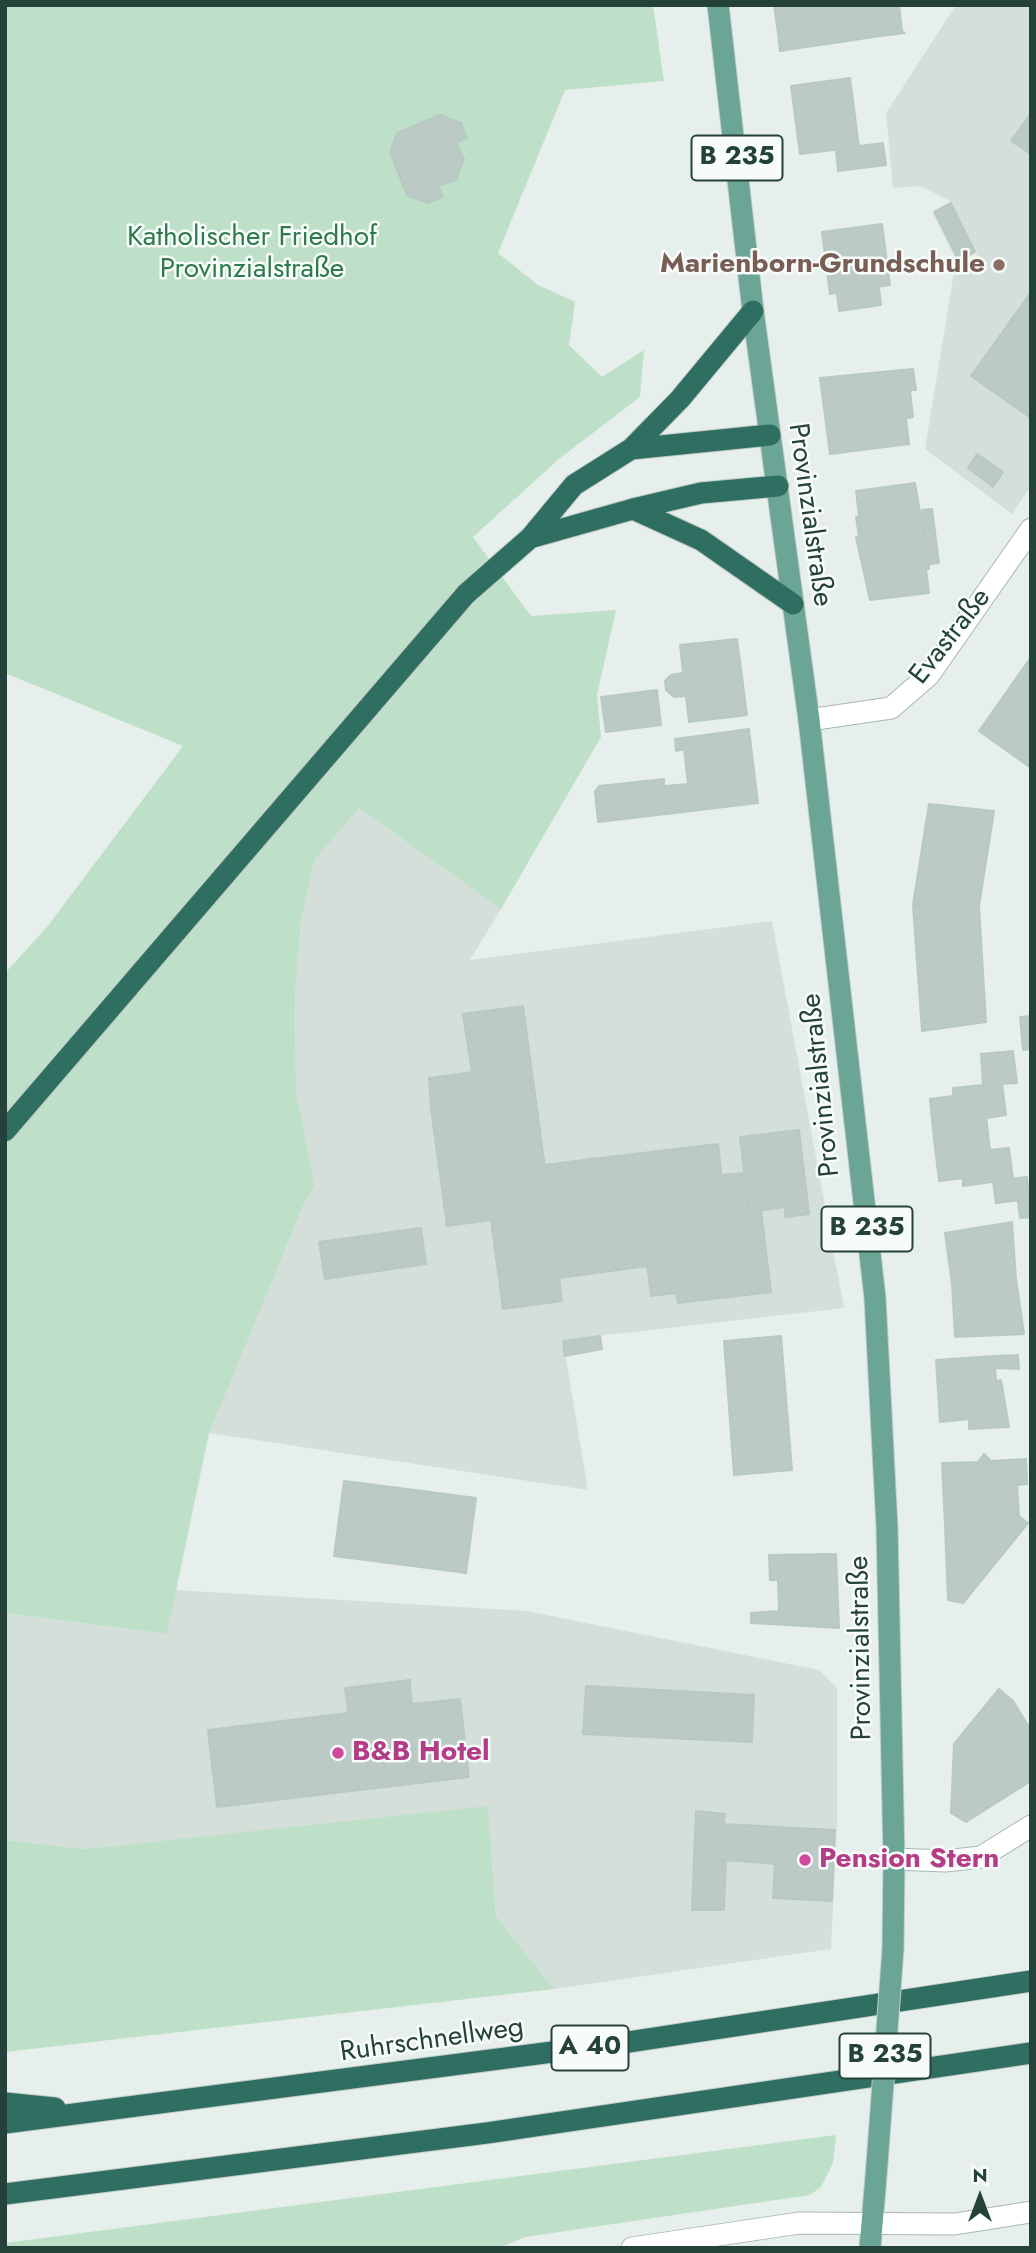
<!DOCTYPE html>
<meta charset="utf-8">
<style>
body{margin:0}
#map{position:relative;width:1036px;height:2253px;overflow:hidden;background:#e6efeb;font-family:Jost,sans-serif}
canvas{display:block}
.frame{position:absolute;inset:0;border:7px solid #24423a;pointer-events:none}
.north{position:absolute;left:945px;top:2162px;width:70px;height:70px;-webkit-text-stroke:5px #f7fbf9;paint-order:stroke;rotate:0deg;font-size:19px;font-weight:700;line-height:28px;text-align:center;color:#24423a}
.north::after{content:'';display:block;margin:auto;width:24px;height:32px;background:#24423a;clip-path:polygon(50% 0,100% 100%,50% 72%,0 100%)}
</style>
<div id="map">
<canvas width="1036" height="2253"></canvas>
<div class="frame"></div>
<div class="north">N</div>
</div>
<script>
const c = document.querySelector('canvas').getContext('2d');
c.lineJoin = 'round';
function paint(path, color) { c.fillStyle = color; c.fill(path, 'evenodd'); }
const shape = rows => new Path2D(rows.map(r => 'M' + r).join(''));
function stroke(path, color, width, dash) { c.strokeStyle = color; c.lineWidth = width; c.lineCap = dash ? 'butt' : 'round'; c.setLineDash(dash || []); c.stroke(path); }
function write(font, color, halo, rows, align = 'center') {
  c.font = font + ' Jost,sans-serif'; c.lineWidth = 5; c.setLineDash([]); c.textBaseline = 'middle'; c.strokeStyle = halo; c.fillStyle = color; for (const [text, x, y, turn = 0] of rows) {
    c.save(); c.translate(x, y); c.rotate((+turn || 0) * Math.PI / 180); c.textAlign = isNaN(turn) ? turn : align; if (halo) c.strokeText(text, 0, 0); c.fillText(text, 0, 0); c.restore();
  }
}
paint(shape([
 [956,5,1031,5,1031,486,1012,514,925,449,954,273,978,257,952,202,921,186,893,188,886,113],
 [358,807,501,909,470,960,772,921,844,1308,563,1340,588,1490,209,1433,144,1402,286,1248,304,1204,315,1187,296,1090,295,995,301,921,315,859],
 [175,1590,527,1611,819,1670,837,1688,837,1822,831,1949,554,1989,496,1916,488,1807,85,1849,5,1840,5,1613,167,1634]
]), '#d4dfda');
paint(shape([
 [5,5,653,5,664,81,565,90,498,253,538,285,575,302,569,345,602,377,644,350,640,397,559,459,473,537,531,616,616,610,597,695,601,737,501,909,359,808,315,859,301,921,295,995,296,1090,315,1187,304,1204,209,1433,167,1634,5,1613,5,973,47,927,183,746,5,673],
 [488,1806,496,1916,554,1989,5,2052,5,1840,85,1849],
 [836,2135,833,2163,821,2187,810,2195,525,2237,499,2248,5,2248,5,2243]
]), '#bfe0c8');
const building = shape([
 [774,5,842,5,845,24,778,33,774,5],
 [842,5,862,5,866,38,848,41,842,5],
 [862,5,899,5,902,31,905,33,866,38,862,5],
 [845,24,848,41,806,47,804,30,845,24],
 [804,30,806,47,780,51,778,33,804,30],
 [850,78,859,147,800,154,791,86,850,78],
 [1031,113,1031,154,1011,141,1031,113],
 [440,115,461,123,467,138,456,142,464,159,456,180,438,186,443,197,428,203,407,195,390,152,397,133,440,115],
 [883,143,886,165,838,171,836,149,883,143],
 [951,203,975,252,959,262,934,212,951,203],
 [882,224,890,285,830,294,822,232,882,224],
 [879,287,881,305,839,311,837,293,879,287],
 [1031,292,1031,418,971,376,1031,292],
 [913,369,916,390,910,390,913,417,906,418,909,444,830,454,820,378,913,369],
 [977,454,1003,472,993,487,968,468,977,454],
 [915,483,929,564,929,569,926,569,929,593,870,600,856,537,859,536,856,517,859,516,856,491,915,483],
 [932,509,939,563,929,564,922,510,932,509],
 [737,639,747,715,689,722,686,696,674,697,666,690,665,681,671,675,683,673,680,645,737,639],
 [1031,657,1031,768,979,731,1031,657],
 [657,690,661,725,606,732,601,697,657,690],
 [749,729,758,803,691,811,684,749,676,751,675,739,749,729],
 [664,779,664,786,688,784,691,811,598,822,595,792,599,786,664,779],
 [929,804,994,811,979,906,913,905,929,804],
 [913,905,979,906,986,1022,922,1031,913,905],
 [523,1006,551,1212,447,1226,431,1108,462,1104,459,1074,472,1072,463,1014,523,1006],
 [1031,1016,1031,1049,1023,1050,1020,1017,1031,1016],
 [1013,1051,1017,1083,983,1085,981,1054,1013,1051],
 [459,1074,462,1104,431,1108,429,1078,459,1074],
 [1002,1083,1006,1115,986,1118,983,1085,1002,1083],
 [983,1085,988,1134,934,1139,930,1099,953,1096,953,1088,983,1085],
 [799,1130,809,1214,785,1217,785,1207,749,1212,740,1137,799,1130],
 [988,1134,990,1150,1009,1148,1013,1179,963,1186,963,1178,939,1181,934,1139,988,1134],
 [718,1144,726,1214,583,1230,575,1161,718,1144],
 [575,1161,581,1209,551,1212,545,1165,575,1161],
 [744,1173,748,1211,726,1214,721,1175,744,1173],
 [1027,1177,1029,1199,996,1203,993,1181,1027,1177],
 [1029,1199,1031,1217,1020,1218,1018,1201,1029,1199],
 [581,1209,583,1230,645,1224,647,1266,559,1278,551,1212,581,1209],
 [761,1210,771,1292,678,1303,676,1293,651,1296,644,1239,670,1236,671,1247,687,1245,685,1227,708,1224,707,1216,761,1210],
 [551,1212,562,1301,503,1309,491,1220,551,1212],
 [707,1216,708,1224,685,1227,687,1245,671,1247,670,1236,645,1239,645,1224,707,1216],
 [1012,1222,1016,1279,952,1284,945,1233,1012,1222],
 [421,1228,426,1264,325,1279,319,1242,421,1228],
 [1016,1279,1024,1334,955,1337,952,1284,1016,1279],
 [600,1336,602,1349,565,1356,563,1341,600,1336],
 [781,1336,792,1470,734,1475,724,1341,781,1336],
 [1018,1355,1019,1369,995,1368,994,1356,1018,1355],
 [994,1356,996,1381,1001,1380,1009,1427,969,1429,969,1419,940,1422,936,1360,994,1356],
 [984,1454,991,1461,1026,1459,1027,1484,1017,1485,1019,1516,1016,1514,1010,1523,945,1525,942,1463,978,1462,984,1454],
 [344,1481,407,1489,397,1564,334,1556,344,1481],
 [407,1489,476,1498,466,1573,397,1564,407,1489],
 [1016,1514,1028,1523,963,1603,948,1600,945,1525,1010,1523,1016,1514],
 [836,1554,839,1628,751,1623,751,1613,779,1611,778,1580,770,1580,769,1555,836,1554],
 [410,1680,410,1687,346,1695,345,1688,410,1680],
 [586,1686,754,1695,752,1742,583,1734,586,1686],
 [410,1687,412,1704,460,1699,469,1777,217,1807,208,1730,348,1713,346,1695,410,1687],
 [999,1689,1013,1701,1031,1730,1031,1781,966,1822,951,1813,954,1744,999,1689],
 [696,1811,725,1814,724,1824,742,1825,740,1861,694,1859,696,1811],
 [742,1825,777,1827,775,1864,740,1861,742,1825],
 [777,1827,835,1830,832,1901,773,1898,777,1827],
 [694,1859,726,1861,724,1910,692,1910,694,1859]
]);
paint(building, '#bbcac4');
stroke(building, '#b8c9c2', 2);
const street = shape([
 [809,720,891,708,929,675,1031,529],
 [894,1859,945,1861,981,1857,1031,1826],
 [632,2248,799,2223,955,2224,1031,2212]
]);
const primary = shape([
 [718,5,753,311,809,720,875,1298,887,1528,894,1859,893,1949],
 [870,2248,877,2164]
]);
const highway = shape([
 [631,449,680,399,753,311],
 [633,509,701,493,778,486],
 [530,538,633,509,701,540,793,604],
 [5,1131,466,594,530,538,574,485,631,449,770,435],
 [5,2103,55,2108],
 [5,2123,622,2043,1031,1981],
 [5,2194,487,2133,1031,2053]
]);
stroke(street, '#a8b8b2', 23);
stroke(primary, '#c2cac8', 23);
stroke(highway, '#c2cac8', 23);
stroke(street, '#fff', 21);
stroke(primary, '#6aa596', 21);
stroke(highway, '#2f6f62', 21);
const primaryBridge = shape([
 [877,2164,893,1949]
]);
stroke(primaryBridge, '#c2cac8', 23, []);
stroke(primaryBridge, '#6aa596', 21);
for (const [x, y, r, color] of [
 [999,265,7,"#8d6e63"],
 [338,1753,7,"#d1479c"],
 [805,1860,7,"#d1479c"]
]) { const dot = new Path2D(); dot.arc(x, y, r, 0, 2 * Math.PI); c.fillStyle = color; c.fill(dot); stroke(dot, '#f7fbf9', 2.5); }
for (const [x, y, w] of [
 [737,158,91],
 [867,1229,91],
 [590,2048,77],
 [885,2056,91]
]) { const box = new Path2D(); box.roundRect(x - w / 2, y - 22.5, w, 45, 5); c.fillStyle = '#f7fbf9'; c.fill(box); stroke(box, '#24423a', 2); }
write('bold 26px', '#24423a', null, [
 ["B 235",737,158],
 ["B 235",867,1229],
 ["A 40",590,2048],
 ["B 235",885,2056]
]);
write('28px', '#2d7a4b', '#f7fbf9', [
 ["Katholischer Friedhof",252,238],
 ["Provinzialstraße",252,270]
]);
write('bold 28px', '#785e54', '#f7fbf9', [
 ["Marienborn-Grundschule",985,265]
], 'right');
write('28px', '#24423a', '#f7fbf9', [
 ["Provinzialstraße",809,515,82],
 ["Evastraße",951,637,-52],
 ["Provinzialstraße",822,1085,-96],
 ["Provinzialstraße",862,1648,-91],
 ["Ruhrschnellweg",432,2041,-8]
]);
write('bold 28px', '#b23c85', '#f7fbf9', [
 ["B&B Hotel",352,1753],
 ["Pension Stern",819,1860]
], 'left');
</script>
